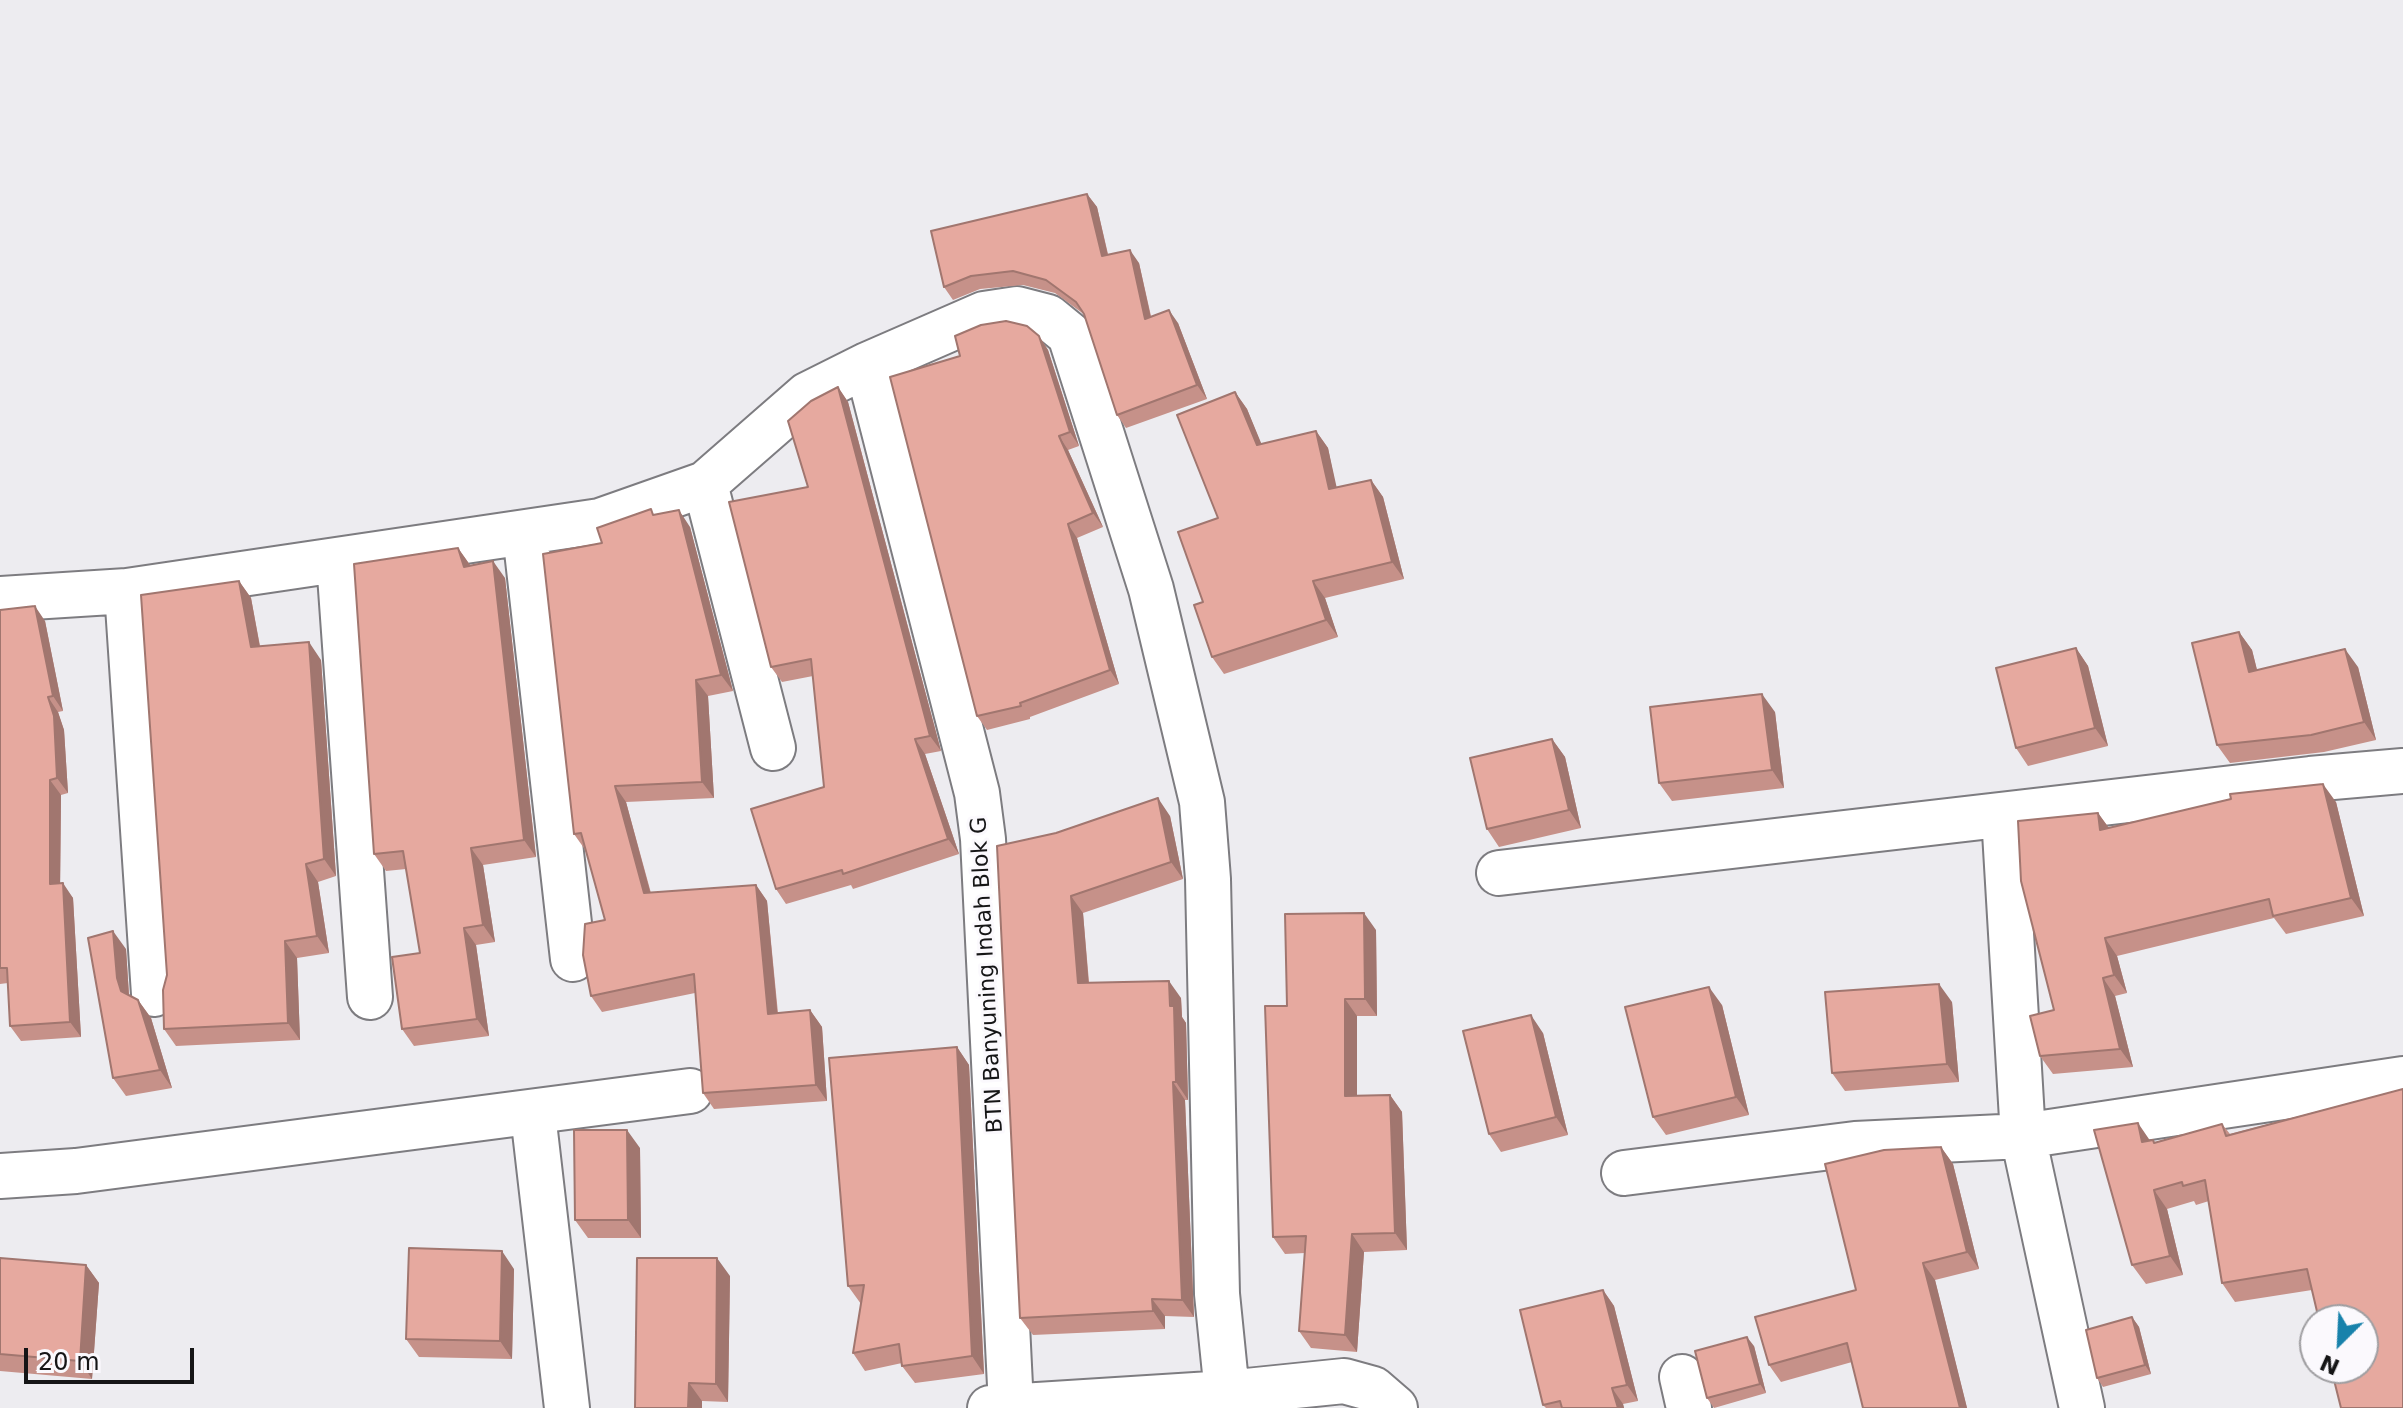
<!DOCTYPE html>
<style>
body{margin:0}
#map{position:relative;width:2403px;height:1408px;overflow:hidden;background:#edecf0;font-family:"DejaVu Sans",sans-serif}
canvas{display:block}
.north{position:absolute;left:2299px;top:1304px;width:80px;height:80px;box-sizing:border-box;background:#fbf9fd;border:2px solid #9f9ea1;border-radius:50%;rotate:204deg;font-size:22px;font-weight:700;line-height:32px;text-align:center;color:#151516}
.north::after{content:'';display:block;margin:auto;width:28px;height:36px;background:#1882ab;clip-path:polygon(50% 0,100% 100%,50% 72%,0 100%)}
.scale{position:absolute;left:24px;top:1348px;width:170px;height:36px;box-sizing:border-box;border:4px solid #151516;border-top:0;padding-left:10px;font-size:24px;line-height:28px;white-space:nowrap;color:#151516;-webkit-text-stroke:6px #fbf9fd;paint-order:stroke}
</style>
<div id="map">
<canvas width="2403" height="1408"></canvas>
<div class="north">N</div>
<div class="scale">20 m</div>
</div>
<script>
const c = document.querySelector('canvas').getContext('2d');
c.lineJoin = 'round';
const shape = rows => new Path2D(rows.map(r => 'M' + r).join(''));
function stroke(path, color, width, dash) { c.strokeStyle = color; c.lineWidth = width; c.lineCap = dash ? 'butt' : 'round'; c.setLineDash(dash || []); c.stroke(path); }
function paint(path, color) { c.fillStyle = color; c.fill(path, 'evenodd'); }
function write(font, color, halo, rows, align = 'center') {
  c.font = font + ' "DejaVu Sans",sans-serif'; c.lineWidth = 6; c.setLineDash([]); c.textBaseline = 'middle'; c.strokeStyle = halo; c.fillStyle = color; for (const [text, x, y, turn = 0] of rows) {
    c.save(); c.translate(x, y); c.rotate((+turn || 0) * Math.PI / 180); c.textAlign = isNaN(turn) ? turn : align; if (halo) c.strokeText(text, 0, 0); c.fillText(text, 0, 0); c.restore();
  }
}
const minor = shape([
 [867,365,977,793,983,839,1011,1406],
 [705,484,773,748],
 [525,533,573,959],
 [339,561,370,997],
 [127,591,154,994],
 [0,599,127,591,600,521,705,484,807,395,867,365,984,314,1017,309,1048,317,1070,335,1151,589,1202,802,1208,879,1217,1294,1227,1393],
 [2004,815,2023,1136,2082,1408],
 [1499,873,2310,779,2403,771],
 [533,1114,567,1408],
 [1624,1173,1855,1144,2023,1136,2403,1079],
 [0,1176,76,1171,690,1091],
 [1682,1377,1689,1408],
 [990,1408,1227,1393,1344,1381,1373,1389,1395,1408]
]);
stroke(minor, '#7d7c80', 48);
stroke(minor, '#fff', 44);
paint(shape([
 [1087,194,1097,207,1108,254,1139,263,1151,316,1178,323,1207,399,1126,428,1117,415,1085,315,1055,293,1023,285,980,289,953,300,944,287],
 [1039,336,1048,350,1079,446,1068,450,1103,527,1077,538,1119,684,1030,717,1030,719,987,730,977,716,960,356],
 [838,387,848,402,941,751,925,754,959,854,853,889,851,885,786,904,776,889,824,787,813,676,782,682,771,667,808,487],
 [1235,392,1247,409,1261,444,1316,431,1328,448,1336,488,1371,480,1383,497,1404,579,1325,598,1338,637,1224,674,1212,657,1218,518],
 [655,515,690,527,733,691,708,696,714,798,626,802,651,893,756,885,767,901,778,1013,810,1010,822,1027,827,1101,714,1109,703,1093,695,993,602,1012,591,996,605,920,586,851,574,834,602,543],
 [458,548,470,565,505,578,536,857,483,865,495,942,476,945,489,1036,414,1046,402,1029,420,953,406,869,386,871,374,854],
 [239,581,251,598,260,646,321,660,336,876,318,882,329,953,297,958,300,1040,176,1046,164,1029,167,975],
 [0,610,45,621,63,711,58,712,64,730,68,793,61,795,60,883,73,898,81,1037,21,1041,10,1026,8,983,0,984],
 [2239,632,2252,650,2257,670,2358,667,2376,740,2324,752,2230,763,2217,745],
 [2076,648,2088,666,2108,746,2028,766,2016,748],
 [1775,712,1784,788,1672,801,1659,783],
 [1552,739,1565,757,1581,828,1499,847,1487,829],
 [2336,802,2364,916,2286,934,2274,918,2117,956,2127,993,2115,996,2133,1067,2053,1074,2040,1056,2054,1010,2098,813,2109,828],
 [1170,816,1183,879,1083,913,1089,982,1181,998,1182,1017,1186,1023,1188,1100,1185,1100,1194,1317,1165,1316,1165,1329,1033,1335,1020,1318,997,846],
 [1376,930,1377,1016,1357,1016,1357,1095,1390,1095,1402,1112,1407,1250,1364,1252,1357,1352,1311,1348,1299,1331,1305,1253,1285,1254,1273,1237,1287,1006],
 [126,949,129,995,138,1000,151,1018,172,1088,126,1096,113,1078],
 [1952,1002,1959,1082,1845,1091,1832,1073],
 [1722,1005,1749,1115,1666,1135,1653,1117],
 [1543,1033,1568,1135,1501,1152,1489,1134],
 [957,1047,969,1065,984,1374,915,1383,902,1366,902,1363,865,1371,853,1353,861,1304,848,1286],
 [2403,1089,2312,1290,2235,1302,2222,1283,2209,1201,2196,1205,2194,1201,2167,1209,2183,1275,2146,1284,2132,1265,2150,1140,2155,1143,2222,1124,2230,1134],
 [1941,1147,1953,1164,1979,1269,1935,1280,1967,1408,1864,1408,1852,1362,1781,1382,1769,1365,1856,1290],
 [640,1148,641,1238,588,1238,575,1220],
 [0,1258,86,1265,99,1283,92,1379,0,1371],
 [514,1269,512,1359,419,1357,406,1339],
 [730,1276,728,1402,702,1401,635,1408],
 [1603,1290,1614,1306,1638,1401,1623,1404,1624,1408,1546,1408,1543,1405],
 [2132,1317,2139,1327,2151,1374,2103,1387,2097,1378],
 [1754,1346,1766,1393,1714,1408,1707,1398]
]), '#c69189');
paint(shape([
 [1087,194,1097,207,1111,269,1102,256],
 [1130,250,1139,263,1154,332,1145,319],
 [1169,310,1178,323,1207,399,1197,385],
 [1039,336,1048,350,1079,446,1070,432],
 [838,387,848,402,941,751,930,736],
 [1235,392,1247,409,1269,462,1257,445],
 [1316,431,1328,448,1341,507,1329,489],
 [1059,436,1068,450,1103,527,1093,513],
 [1371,480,1383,497,1404,579,1392,562],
 [679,510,690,527,733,691,721,675],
 [1068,524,1077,538,1119,684,1110,670],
 [458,548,470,565,464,567],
 [493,561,505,578,536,857,524,840],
 [239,581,251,598,263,664,251,647],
 [1313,581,1325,598,1338,637,1326,620],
 [35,606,45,621,63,711,53,696],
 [2239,632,2252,650,2262,690,2249,672],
 [309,642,321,660,336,876,324,859],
 [2076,648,2088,666,2108,746,2095,728],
 [2345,649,2358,667,2376,740,2364,722],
 [696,680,708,696,714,798,702,782],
 [1762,694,1775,712,1784,788,1772,770],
 [48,697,58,712,64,730,68,793,57,778],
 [915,739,925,754,959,854,948,839],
 [1552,739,1565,757,1581,828,1569,810],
 [50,780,61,795,60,898,50,884],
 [2323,784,2336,802,2364,916,2351,898],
 [615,786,626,802,655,910,644,893],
 [1158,798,1170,816,1183,879,1171,862],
 [2098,813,2111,831,2100,830],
 [471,848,483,865,495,942,483,925],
 [306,864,318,882,329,953,317,936],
 [63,883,73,898,81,1037,70,1022],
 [756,885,767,901,779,1030,768,1014],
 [1071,896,1083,913,1090,1000,1078,983],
 [1364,913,1376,930,1377,1016,1365,999],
 [464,928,476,945,489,1036,477,1019],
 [113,931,126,949,129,996,121,991,117,978],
 [2105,938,2117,956,2127,993,2114,975],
 [285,941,297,958,300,1040,288,1023],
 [2103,978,2115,996,2133,1067,2120,1049],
 [1169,981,1181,998,1182,1017,1186,1023,1188,1100,1176,1082],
 [1939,984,1952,1002,1959,1082,1947,1064],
 [1709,987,1722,1005,1749,1115,1736,1097],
 [1345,999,1357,1016,1357,1113,1345,1096],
 [138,1000,151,1018,172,1088,160,1070],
 [810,1010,822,1027,827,1101,816,1085],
 [1531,1015,1543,1033,1568,1135,1556,1117],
 [957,1047,969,1065,984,1374,972,1356],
 [1173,1082,1185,1100,1194,1317,1182,1300],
 [1390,1095,1402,1112,1407,1250,1395,1233],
 [2138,1123,2151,1142,2142,1142],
 [627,1130,640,1148,641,1238,628,1220],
 [1941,1147,1953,1164,1979,1269,1967,1252],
 [2154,1190,2167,1209,2183,1275,2170,1256],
 [1352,1234,1364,1252,1357,1352,1345,1335],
 [502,1251,514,1269,512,1359,500,1341],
 [717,1258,730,1276,728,1402,716,1384],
 [1923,1263,1935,1280,1967,1408,1960,1408],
 [86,1265,99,1283,92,1379,80,1361],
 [1603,1290,1614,1306,1638,1401,1627,1385],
 [1152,1299,1165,1316,1165,1329,1153,1311],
 [2132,1317,2139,1327,2151,1374,2145,1365],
 [1747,1337,1754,1346,1766,1393,1760,1384],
 [689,1383,702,1401,702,1408,688,1408],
 [1612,1388,1623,1404,1624,1408,1618,1408]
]), '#a1766f');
const building = shape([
 [1087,194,1102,256,1130,250,1145,319,1169,310,1197,385,1117,415,1084,314,1076,302,1046,280,1013,271,971,276,944,287,931,231,1087,194],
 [1006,321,1027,326,1039,336,1070,432,1059,436,1093,513,1068,524,1110,670,1020,703,1021,706,977,716,890,377,960,356,955,336,981,325,1006,321],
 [838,387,930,736,915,739,948,839,843,874,842,870,776,889,751,809,824,787,811,659,771,667,729,502,808,487,788,421,811,401,838,387],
 [1235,392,1257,445,1316,431,1329,489,1371,480,1392,562,1313,581,1326,620,1212,657,1194,605,1203,602,1178,532,1218,518,1177,415,1235,392],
 [651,509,653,515,679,510,721,675,696,680,702,782,615,786,644,893,756,885,768,1014,810,1010,816,1085,703,1093,694,974,591,996,583,955,585,924,605,920,581,833,574,834,543,554,602,543,597,528,651,509],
 [458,548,464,567,493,561,524,840,471,848,483,925,464,928,477,1019,402,1029,392,957,420,953,403,851,374,854,354,564,458,548],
 [239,581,251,647,309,642,324,859,306,864,317,936,285,941,288,1023,164,1029,163,990,167,975,141,595,239,581],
 [35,606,53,696,48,697,54,716,57,778,50,780,50,884,63,883,70,1022,10,1026,7,968,0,968,0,610,35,606],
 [2239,632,2249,672,2345,649,2364,722,2311,735,2217,745,2192,643,2239,632],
 [2076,648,2095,728,2016,748,1996,668,2076,648],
 [1762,694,1772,770,1659,783,1650,707,1762,694],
 [1552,739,1569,810,1487,829,1470,758,1552,739],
 [2323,784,2351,898,2273,916,2269,899,2105,938,2114,975,2103,978,2120,1049,2040,1056,2030,1016,2054,1010,2021,881,2018,821,2098,813,2100,830,2231,799,2230,794,2323,784],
 [1158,798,1171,862,1071,896,1078,983,1169,981,1170,1006,1174,1006,1176,1082,1173,1082,1182,1300,1152,1299,1153,1311,1020,1318,997,846,1056,833,1158,798],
 [1364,913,1365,999,1345,999,1345,1096,1390,1095,1395,1233,1352,1234,1345,1335,1299,1331,1306,1236,1273,1237,1265,1006,1287,1006,1285,914,1364,913],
 [113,931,117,978,121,991,138,1000,160,1070,113,1078,88,938,113,931],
 [1939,984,1947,1064,1832,1073,1825,992,1939,984],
 [1709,987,1736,1097,1653,1117,1625,1007,1709,987],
 [1531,1015,1556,1117,1489,1134,1463,1031,1531,1015],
 [957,1047,972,1356,902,1366,899,1344,853,1353,864,1285,848,1286,829,1058,957,1047],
 [2403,1089,2403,1408,2341,1408,2331,1368,2363,1368,2363,1320,2319,1320,2307,1269,2222,1283,2205,1180,2183,1186,2182,1182,2154,1190,2170,1256,2132,1265,2094,1130,2138,1123,2142,1142,2153,1140,2154,1143,2222,1124,2226,1136,2403,1089],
 [574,1130,627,1130,628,1220,575,1220,574,1130],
 [1941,1147,1967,1252,1923,1263,1960,1408,1863,1408,1847,1343,1769,1365,1755,1317,1856,1290,1825,1164,1884,1150,1941,1147],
 [409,1248,502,1251,500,1341,406,1339,409,1248],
 [0,1258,86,1265,80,1361,0,1354,0,1258],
 [637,1258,717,1258,716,1384,689,1383,688,1408,635,1408,637,1258],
 [1603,1290,1627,1385,1612,1388,1618,1408,1562,1408,1560,1401,1543,1405,1520,1310,1603,1290],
 [2132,1317,2145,1365,2097,1378,2086,1330,2132,1317],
 [1747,1337,1760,1384,1707,1398,1695,1351,1747,1337]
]);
paint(building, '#e6a99f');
stroke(building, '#a1766f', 2);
write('22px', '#151516', '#fbf9fd', [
 ["BTN Banyuning Indah Blok G",988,975,-93]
]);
</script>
